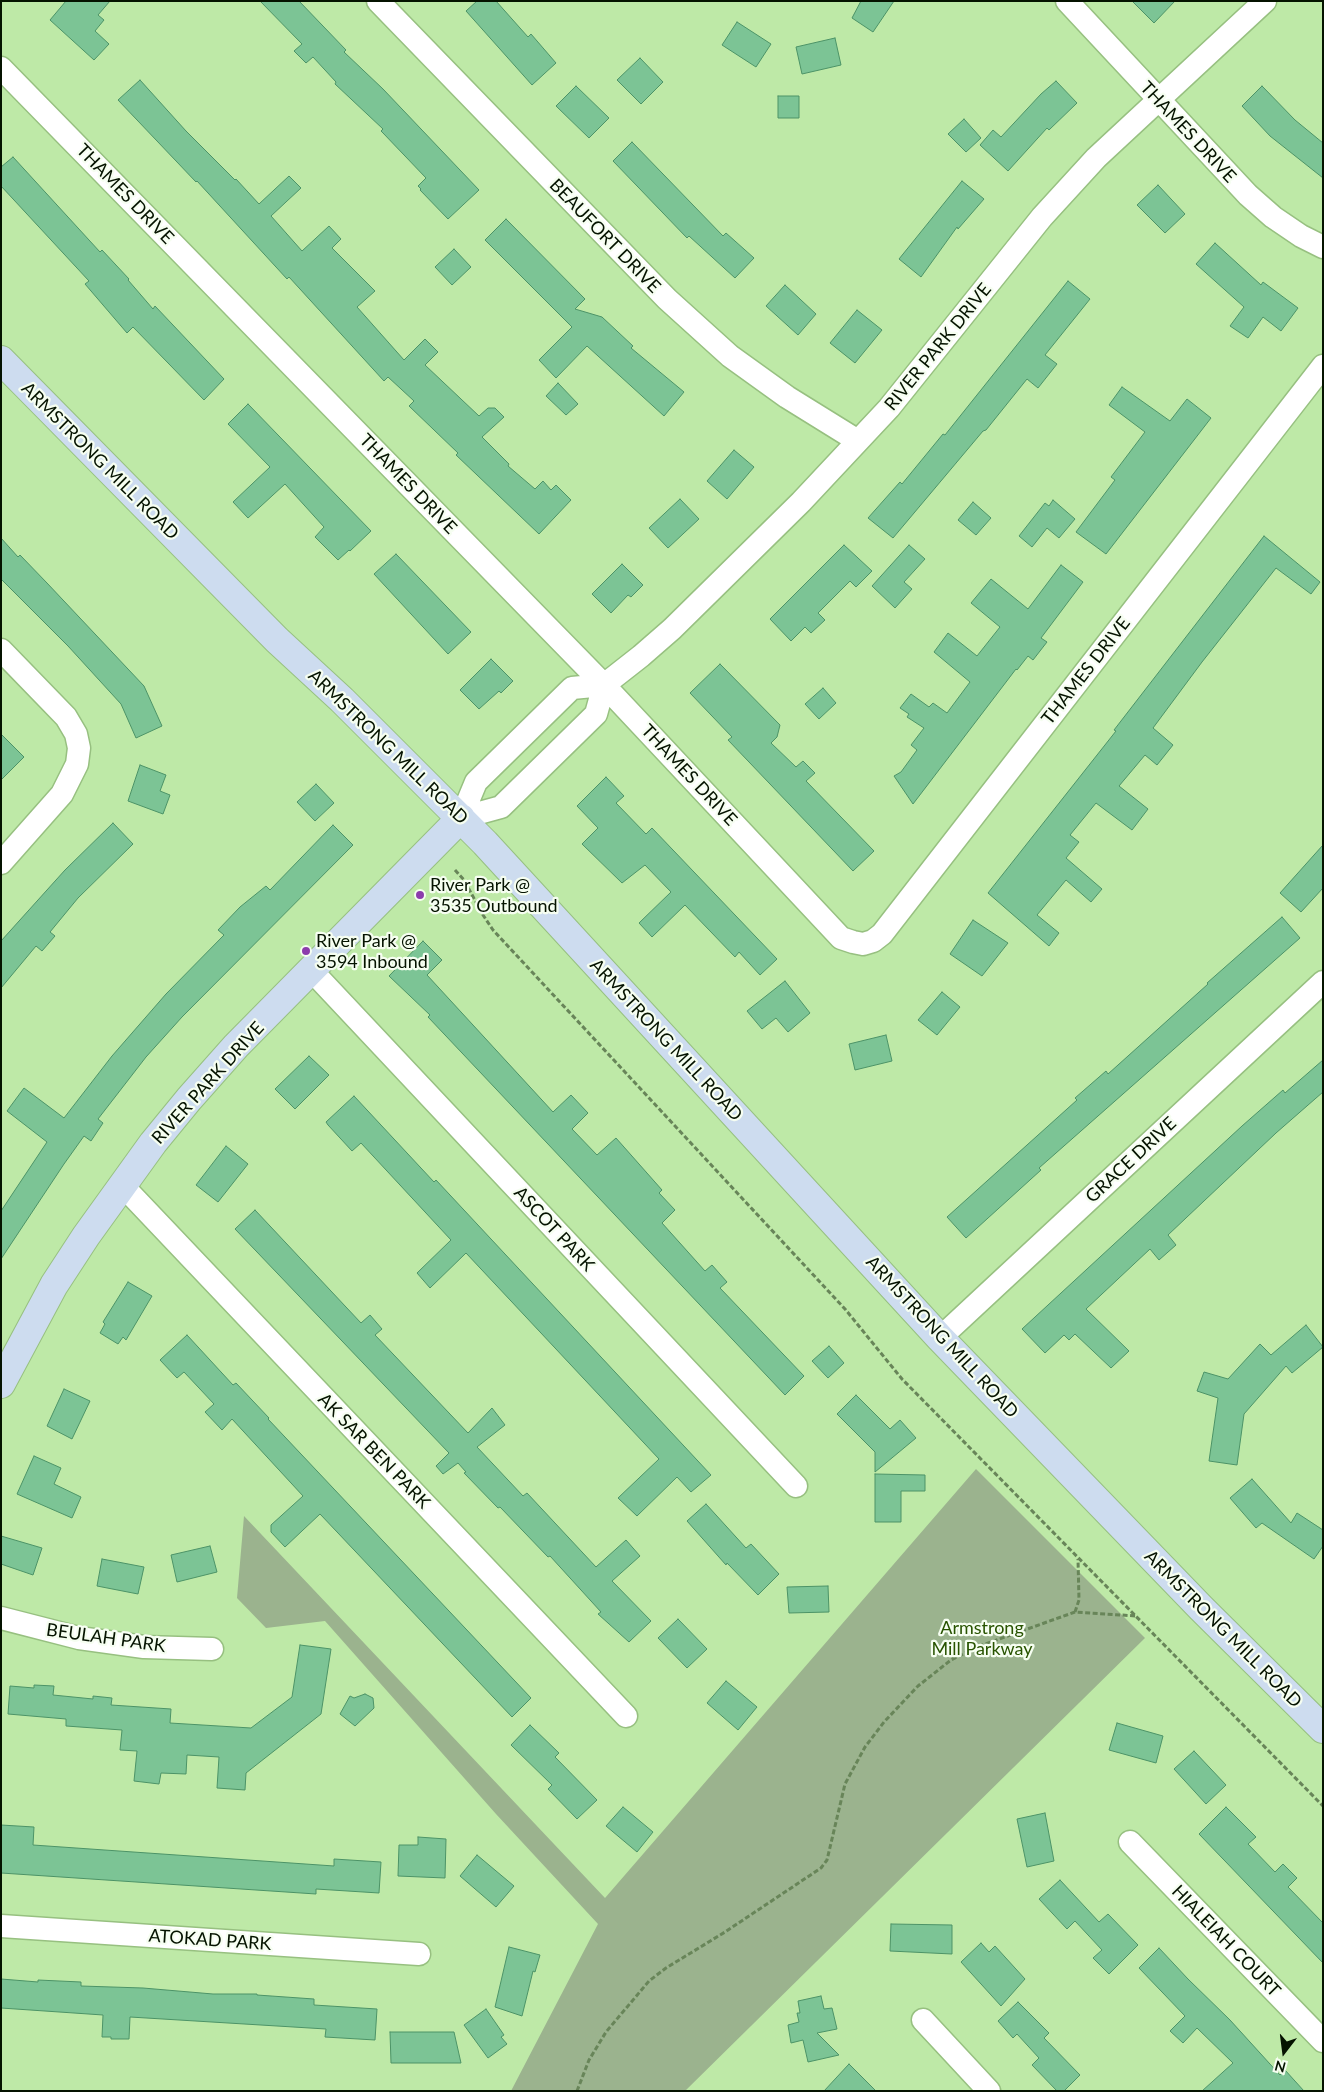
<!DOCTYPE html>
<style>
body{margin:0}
#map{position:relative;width:1324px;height:2092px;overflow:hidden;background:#bee9a7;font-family:Lato,sans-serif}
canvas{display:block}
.frame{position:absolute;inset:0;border:2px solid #051300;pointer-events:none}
.north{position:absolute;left:1259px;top:2027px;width:50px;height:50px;-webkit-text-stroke:4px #f6fef1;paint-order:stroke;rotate:195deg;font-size:14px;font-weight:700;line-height:20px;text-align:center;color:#051300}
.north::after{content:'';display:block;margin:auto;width:18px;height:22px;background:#051300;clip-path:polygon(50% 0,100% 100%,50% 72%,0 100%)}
</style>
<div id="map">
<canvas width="1324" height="2092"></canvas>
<div class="frame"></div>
<div class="north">N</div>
</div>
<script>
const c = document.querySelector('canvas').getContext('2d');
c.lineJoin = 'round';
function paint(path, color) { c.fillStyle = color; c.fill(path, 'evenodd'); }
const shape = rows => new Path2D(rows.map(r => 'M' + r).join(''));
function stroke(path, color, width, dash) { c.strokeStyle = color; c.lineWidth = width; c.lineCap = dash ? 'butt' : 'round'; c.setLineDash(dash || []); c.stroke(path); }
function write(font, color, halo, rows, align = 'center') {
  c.font = font + ' Lato,sans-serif'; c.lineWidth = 4.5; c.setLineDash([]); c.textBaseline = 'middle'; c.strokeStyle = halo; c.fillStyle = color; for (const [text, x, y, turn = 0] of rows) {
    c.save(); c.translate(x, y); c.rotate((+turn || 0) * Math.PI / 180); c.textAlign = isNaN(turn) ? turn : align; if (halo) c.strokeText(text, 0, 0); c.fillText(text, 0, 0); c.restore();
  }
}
paint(shape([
 [976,1469,1145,1638,685,2091,511,2091,598,1924,496,1814,325,1621,266,1628,237,1598,244,1516,605,1898]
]), '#9bb38e');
const building = shape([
 [66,1,110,1,98,15,104,20,95,31,109,44,94,60,50,20,66,1],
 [260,1,299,1,346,50,344,52,383,89,479,190,448,219,420,190,421,189,418,186,426,178,383,133,381,131,383,129,335,84,336,82,313,57,306,63,294,51,302,44,260,1],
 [477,1,496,1,528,37,531,34,556,63,532,85,466,11,477,1],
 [861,1,894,1,873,32,852,18,861,1],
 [1132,1,1175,1,1154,23,1132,1],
 [737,22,771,44,756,67,722,45,737,22],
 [835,38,841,65,802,74,796,47,835,38],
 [640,58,663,82,641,104,617,80,640,58],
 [140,80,186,131,235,180,236,179,259,204,289,176,301,188,271,216,302,251,329,226,341,239,332,248,375,291,357,307,404,360,425,339,438,352,425,365,479,416,488,408,495,408,504,417,482,437,509,464,508,466,535,489,543,481,551,490,556,485,571,500,539,534,456,455,458,453,409,406,414,401,388,377,384,381,289,277,287,279,197,181,196,182,118,100,140,80],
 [1056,81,1077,103,1049,130,1047,128,1008,171,980,145,993,130,1001,137,1041,94,1056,81],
 [576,86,609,118,589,138,556,106,576,86],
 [1262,86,1295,120,1323,143,1323,178,1270,136,1242,106,1262,86],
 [778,96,799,96,799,118,778,118,778,96],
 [964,119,981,138,966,152,948,134,964,119],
 [632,142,723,236,726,233,754,258,735,278,689,236,687,238,613,161,632,142],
 [13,157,100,252,102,250,129,279,128,280,153,309,155,306,224,379,204,400,133,327,127,333,85,284,89,281,1,186,1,167,13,157],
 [962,181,984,199,958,229,957,227,921,277,899,259,962,181],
 [1158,185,1185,214,1165,233,1137,205,1158,185],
 [506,219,585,299,575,309,602,317,633,346,631,348,684,392,664,416,587,346,556,378,539,360,572,327,485,240,506,219],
 [1215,243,1261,285,1263,282,1298,308,1281,331,1263,317,1248,338,1230,326,1244,307,1196,264,1215,243],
 [454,249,471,267,452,285,435,267,454,249],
 [1068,281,1090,299,1045,355,1057,364,1038,388,1027,379,986,430,983,431,893,538,868,518,900,482,902,484,943,434,945,435,1068,281],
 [785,285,816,314,798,335,766,306,785,285],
 [857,310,882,330,855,363,830,343,857,310],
 [558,383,578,404,566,415,546,396,558,383],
 [1122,387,1170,421,1187,399,1211,418,1106,554,1076,532,1115,480,1111,477,1145,432,1109,405,1122,387],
 [248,404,371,531,350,551,349,550,338,560,315,537,324,527,285,484,248,518,233,502,270,467,228,424,248,404],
 [734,450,754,467,727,499,707,481,734,450],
 [680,499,699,519,668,548,649,528,680,499],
 [1053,500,1075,519,1059,538,1047,528,1032,547,1019,536,1045,503,1049,506,1053,500],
 [973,502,991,518,976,535,958,520,973,502],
 [1264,536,1320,582,1311,594,1276,568,1202,662,1153,728,1173,745,1157,765,1145,755,1119,786,1148,809,1132,830,1096,803,1070,835,1079,842,1066,858,1102,889,1091,902,1066,880,1037,915,1059,933,1049,946,988,893,1116,731,1114,730,1264,536],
 [1,538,18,557,20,555,47,583,144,686,162,726,136,738,121,704,68,646,1,579,1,538],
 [844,545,872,571,856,587,850,581,818,613,825,620,811,633,805,627,791,641,770,619,844,545],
 [909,545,925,559,904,582,912,589,895,608,872,586,909,545],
 [396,554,471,632,448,654,374,574,396,554],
 [622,564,643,585,631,597,628,595,611,613,592,594,622,564],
 [1061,565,1083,582,1041,638,1047,642,1033,660,1028,656,1017,670,1016,669,913,804,894,776,901,772,917,750,911,745,924,728,907,717,909,714,900,708,911,694,929,707,933,703,947,713,970,682,934,652,948,633,977,656,1000,627,971,603,991,579,1028,609,1061,565],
 [491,659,513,681,501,693,499,691,479,709,460,690,491,659],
 [720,664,780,725,777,737,771,743,796,767,803,761,815,773,806,781,874,851,853,871,728,740,732,737,690,693,720,664],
 [823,688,836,703,819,719,805,704,823,688],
 [1,734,24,757,1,780,1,734],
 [140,765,166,775,160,791,170,795,163,814,128,801,140,765],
 [606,777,624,796,616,803,646,834,652,828,777,959,760,975,739,952,735,957,685,905,652,937,639,923,671,892,645,865,622,883,582,844,598,828,577,806,606,777],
 [316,784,334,803,315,821,297,802,316,784],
 [113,823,133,844,78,898,50,932,55,936,42,951,36,946,1,988,1,941,65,870,113,823],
 [333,825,353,845,182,1017,146,1057,98,1119,103,1123,91,1141,84,1136,64,1164,1,1259,1,1211,47,1142,7,1111,24,1088,64,1118,112,1056,166,994,224,935,218,930,240,907,266,886,270,890,333,825],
 [1323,845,1323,888,1301,912,1280,893,1323,845],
 [1282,917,1300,938,1039,1168,1041,1170,966,1238,947,1217,1077,1100,1075,1098,1106,1071,1108,1074,1208,984,1207,983,1282,917],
 [973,920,1008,943,982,976,950,954,973,920],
 [423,941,442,960,427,975,553,1112,571,1095,588,1113,572,1129,597,1155,616,1138,662,1190,659,1193,675,1210,662,1223,705,1271,712,1265,727,1282,720,1288,804,1376,785,1395,428,1017,430,1015,389,976,423,941],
 [785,981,810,1013,788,1032,776,1018,762,1029,747,1011,785,981],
 [942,992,960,1007,937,1035,918,1020,942,992],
 [886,1035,892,1061,855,1070,849,1044,886,1035],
 [309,1056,329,1075,295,1109,275,1089,309,1056],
 [1323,1060,1323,1092,1276,1133,1168,1235,1176,1245,1159,1260,1150,1249,1086,1309,1129,1351,1111,1368,1075,1334,1069,1340,1064,1335,1045,1353,1022,1329,1242,1126,1283,1090,1285,1093,1323,1060],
 [354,1096,434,1182,436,1180,711,1475,691,1492,677,1477,637,1516,618,1498,659,1459,466,1253,430,1288,417,1273,451,1240,361,1143,352,1151,328,1125,326,1122,354,1096],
 [226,1146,248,1164,218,1202,196,1185,226,1146],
 [255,1210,361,1323,370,1315,382,1329,375,1335,468,1433,492,1408,505,1425,477,1447,523,1496,527,1493,596,1567,626,1540,640,1556,612,1581,651,1621,629,1642,598,1614,601,1612,550,1556,548,1557,500,1507,498,1508,464,1473,466,1472,458,1463,443,1474,436,1466,449,1453,235,1229,255,1210],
 [128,1282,152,1296,126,1340,123,1337,118,1344,100,1333,105,1324,103,1322,128,1282],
 [1306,1325,1323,1347,1292,1373,1286,1366,1244,1414,1237,1465,1209,1461,1218,1398,1197,1391,1204,1372,1228,1379,1260,1344,1271,1355,1306,1325],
 [187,1335,233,1385,236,1383,269,1418,268,1419,531,1698,512,1717,320,1514,285,1547,271,1532,271,1525,303,1496,232,1419,222,1430,205,1412,214,1404,184,1372,177,1378,160,1360,187,1335],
 [829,1346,844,1363,828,1378,812,1361,829,1346],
 [64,1389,90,1401,72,1439,47,1426,64,1389],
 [856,1395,890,1429,900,1420,916,1438,875,1472,875,1452,837,1414,856,1395],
 [34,1456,61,1468,54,1484,81,1497,72,1518,17,1494,34,1456],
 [875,1474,925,1475,925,1491,901,1491,901,1522,875,1522,875,1474],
 [1252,1479,1291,1523,1297,1513,1323,1530,1323,1546,1314,1559,1262,1523,1256,1528,1230,1498,1252,1479],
 [706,1504,746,1548,751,1544,779,1574,758,1595,727,1563,726,1565,687,1521,706,1504],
 [1,1536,42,1548,33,1575,1,1564,1,1536],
 [210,1546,217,1572,177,1582,171,1555,210,1546],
 [102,1559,144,1567,138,1594,97,1586,102,1559],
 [828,1586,829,1612,789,1613,787,1587,828,1586],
 [678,1619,707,1649,687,1668,658,1638,678,1619],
 [300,1645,331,1649,321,1714,246,1773,245,1790,217,1788,219,1757,187,1755,186,1774,161,1773,159,1784,134,1781,137,1751,120,1750,122,1730,66,1726,66,1719,8,1714,10,1686,34,1688,34,1685,54,1686,53,1695,93,1699,93,1696,112,1698,111,1705,171,1709,170,1723,251,1728,292,1697,300,1645],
 [726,1681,757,1707,738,1730,707,1703,726,1681],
 [365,1694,373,1698,374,1708,355,1726,340,1714,350,1696,354,1698,365,1694],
 [1117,1723,1163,1736,1156,1763,1109,1750,1117,1723],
 [530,1725,559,1753,555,1757,597,1800,577,1819,548,1789,552,1785,511,1745,530,1725],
 [1194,1751,1226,1785,1206,1804,1174,1769,1194,1751],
 [623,1807,653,1832,637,1852,606,1826,623,1807],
 [1226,1807,1256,1837,1248,1844,1275,1872,1283,1864,1297,1878,1288,1887,1323,1923,1323,1963,1199,1834,1226,1807],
 [1045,1813,1054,1861,1027,1867,1017,1819,1045,1813],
 [1,1825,34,1827,33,1845,334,1866,334,1859,381,1862,379,1893,316,1889,316,1894,1,1873,1,1825],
 [418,1837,446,1839,445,1878,398,1876,399,1845,418,1845,418,1837],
 [477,1855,514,1886,496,1907,460,1876,477,1855],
 [1060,1880,1099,1922,1108,1914,1138,1945,1109,1974,1093,1958,1102,1950,1075,1921,1067,1929,1039,1899,1060,1880],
 [891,1924,952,1925,952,1954,890,1951,891,1924],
 [981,1943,989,1952,995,1946,1025,1979,1001,2006,961,1962,981,1943],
 [509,1947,540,1955,535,1972,533,1971,522,2016,495,2007,509,1947],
 [1159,1948,1188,1979,1230,2020,1280,2075,1285,2070,1304,2091,1202,2091,1233,2063,1197,2028,1183,2043,1170,2031,1185,2016,1139,1968,1159,1948],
 [1,1979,38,1982,38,1980,81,1982,81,1986,143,1988,213,1994,257,1994,257,1995,314,1999,314,2005,377,2009,375,2040,325,2037,326,2029,130,2017,129,2039,111,2039,111,2037,102,2037,103,2015,1,2008,1,1979],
 [821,1996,824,2009,832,2008,837,2029,817,2033,839,2055,808,2062,803,2040,791,2043,788,2025,799,2022,797,2013,800,2013,798,2001,821,1996],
 [1018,2002,1049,2033,1044,2038,1080,2075,1064,2091,1057,2091,1032,2065,1039,2058,1017,2034,1013,2038,998,2021,1018,2002],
 [486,2009,504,2035,501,2037,507,2044,488,2058,464,2025,486,2009],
 [390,2032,454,2032,461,2063,391,2063,390,2032],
 [849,2064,876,2091,824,2091,849,2064]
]);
paint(building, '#7cc495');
stroke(building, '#4c9367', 1);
const street = shape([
 [378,1,667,299,730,356,787,397,858,441],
 [1067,1,1248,195,1273,217,1301,236,1323,247],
 [1,68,604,685,841,938,853,942,863,944,873,941,882,934,1323,366],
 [1,650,66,717,76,734,79,748,77,764,62,794,1,863],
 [461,818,476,782,572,688,604,685,641,656,672,629,801,502,889,408,1042,217,1096,158,1265,1],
 [461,818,501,807,596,714,604,685],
 [312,971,796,1486],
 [123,1186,626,1716],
 [940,1338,1323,982],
 [1,1618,79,1638,144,1647,212,1649],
 [1130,1842,1323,2041],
 [1,1926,419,1954],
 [923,2020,989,2091]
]);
const secondary = shape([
 [1,360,277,640,342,700,485,843,940,1338,1201,1608,1323,1729],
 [1,1384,54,1285,86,1236,153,1143,189,1099,236,1046,461,818]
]);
stroke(street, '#97c080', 25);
stroke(secondary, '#97c080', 30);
stroke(shape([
 [455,870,464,880,483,915,493,930,845,1309,902,1379,1323,1806],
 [1075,1612,1079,1600,1078,1559],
 [577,2091,589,2060,606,2032,649,1981,666,1968,725,1932,821,1868,827,1860,845,1784,865,1747,884,1722,918,1686,951,1660,977,1647,1075,1612,1136,1616]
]), '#688559', 3, [5, 2.5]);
stroke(street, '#fff', 22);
stroke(secondary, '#cddcef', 28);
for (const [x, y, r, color] of [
 [420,895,5,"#8c3cac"],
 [306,951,5,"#8c3cac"]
]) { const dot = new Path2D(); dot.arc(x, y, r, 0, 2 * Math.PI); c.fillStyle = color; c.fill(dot); stroke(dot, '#f6fef1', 2); }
write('18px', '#051300', '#f6fef1', [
 ["THAMES DRIVE",1188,132,47],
 ["THAMES DRIVE",125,194,46],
 ["BEAUFORT DRIVE",605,236,46],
 ["RIVER PARK DRIVE",938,347,-51],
 ["ARMSTRONG MILL ROAD",100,461,45],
 ["THAMES DRIVE",408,484,46],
 ["THAMES DRIVE",1086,671,-52],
 ["ARMSTRONG MILL ROAD",388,747,44],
 ["THAMES DRIVE",689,775,47],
 ["ARMSTRONG MILL ROAD",666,1040,47],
 ["RIVER PARK DRIVE",208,1083,-48],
 ["GRACE DRIVE",1131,1160,-43],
 ["ASCOT PARK",554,1229,47],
 ["ARMSTRONG MILL ROAD",942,1337,47],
 ["AK SAR BEN PARK",374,1451,46],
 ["ARMSTRONG MILL ROAD",1223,1629,45],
 ["BEULAH PARK",106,1638,8],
 ["ATOKAD PARK",210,1940,4],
 ["HIALEIAH COURT",1226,1941,46]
]);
write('18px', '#051300', '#f6fef1', [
 ["River Park @",430,885],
 ["3535 Outbound",430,906],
 ["River Park @",316,941],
 ["3594 Inbound",316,962]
], 'left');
write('18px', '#285300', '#f6fef1', [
 ["Armstrong",982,1628],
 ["Mill Parkway",982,1649]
]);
</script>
